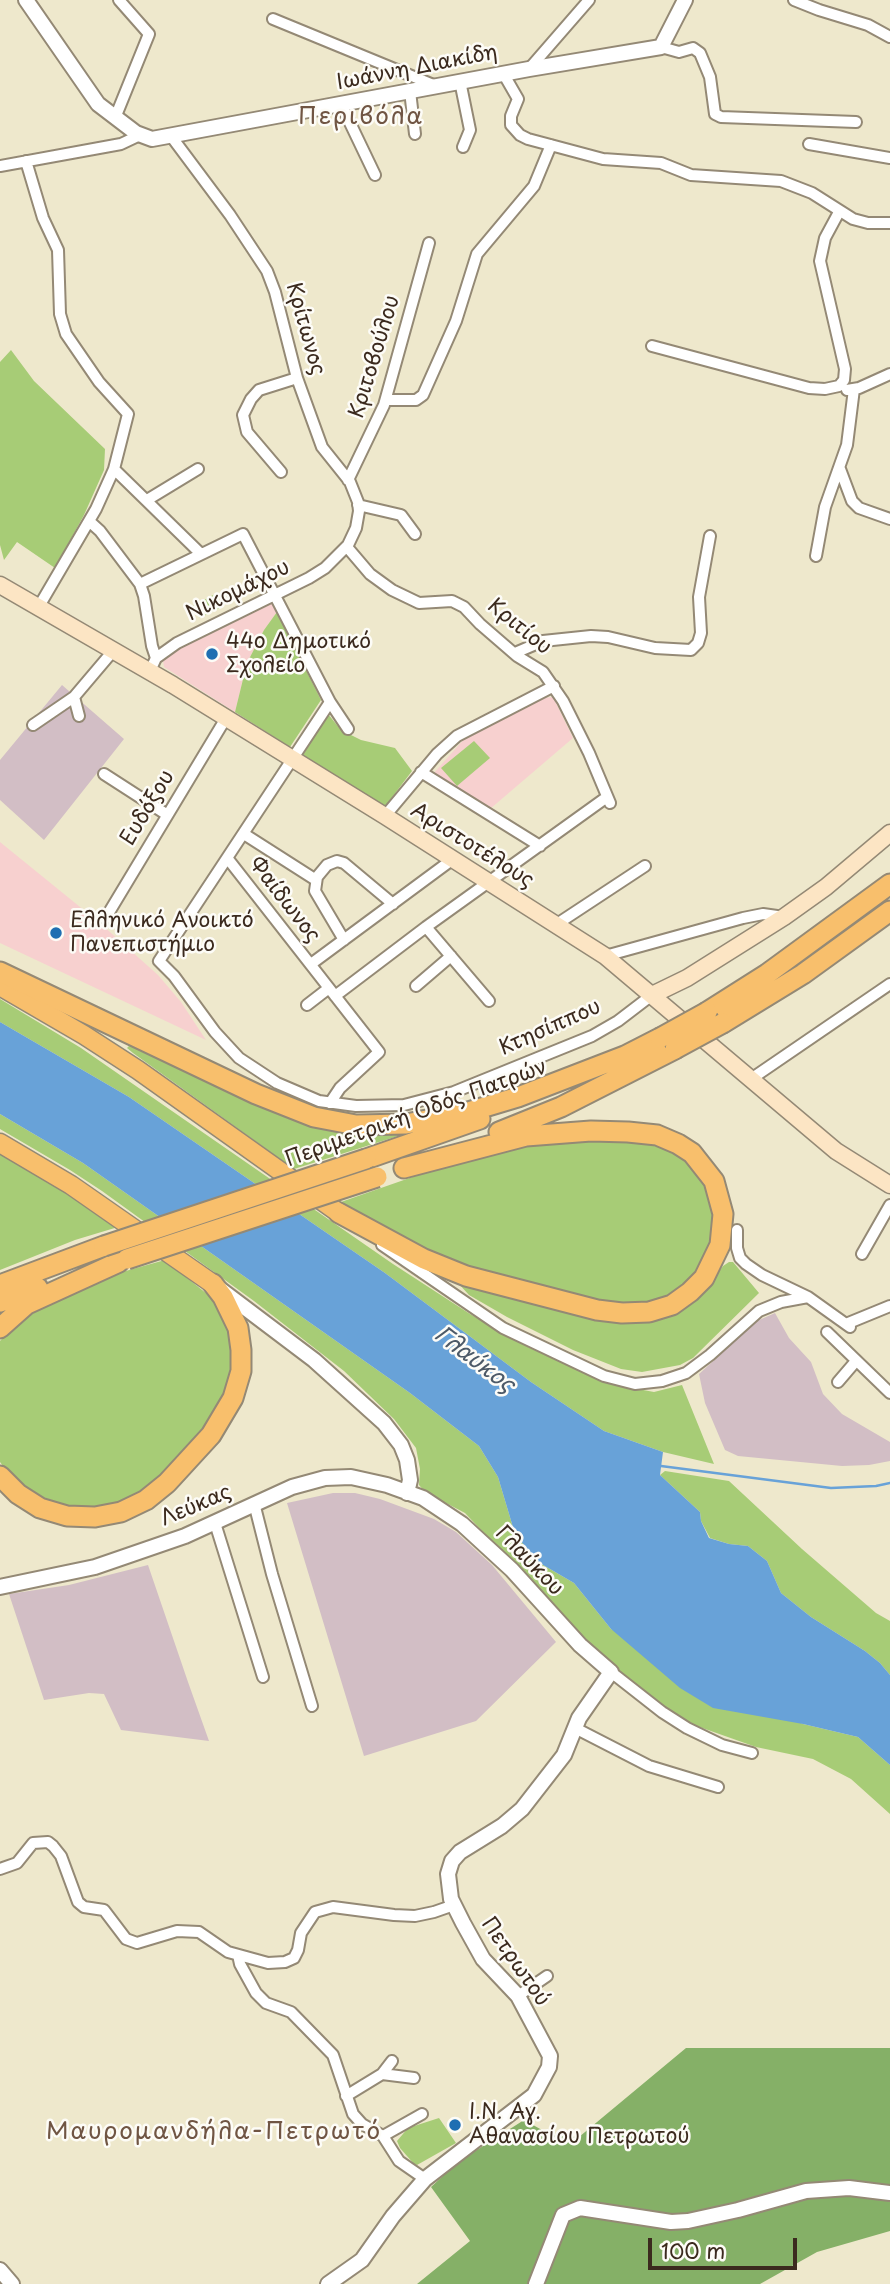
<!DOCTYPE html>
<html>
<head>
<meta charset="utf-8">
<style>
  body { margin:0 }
  #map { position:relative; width:890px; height:2284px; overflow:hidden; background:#eee8cc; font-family:"Playpen Sans",sans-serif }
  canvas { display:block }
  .scale { position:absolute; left:648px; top:2238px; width:149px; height:32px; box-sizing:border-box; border:4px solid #3b2a1e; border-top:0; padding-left:9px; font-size:21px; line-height:24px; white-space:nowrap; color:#3b2a1e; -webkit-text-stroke:5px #fdfcf7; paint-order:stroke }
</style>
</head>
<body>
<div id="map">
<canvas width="890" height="2284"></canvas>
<div class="scale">100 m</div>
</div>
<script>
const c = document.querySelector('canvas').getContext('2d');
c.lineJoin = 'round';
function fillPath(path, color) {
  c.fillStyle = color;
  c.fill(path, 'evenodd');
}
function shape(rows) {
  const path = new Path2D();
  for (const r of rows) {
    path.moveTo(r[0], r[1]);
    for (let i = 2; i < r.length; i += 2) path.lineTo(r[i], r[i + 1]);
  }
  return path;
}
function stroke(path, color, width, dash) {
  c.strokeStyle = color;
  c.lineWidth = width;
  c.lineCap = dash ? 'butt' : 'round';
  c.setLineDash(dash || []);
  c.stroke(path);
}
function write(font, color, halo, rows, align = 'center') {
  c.font = font + ' "Playpen Sans",sans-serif';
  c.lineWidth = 5;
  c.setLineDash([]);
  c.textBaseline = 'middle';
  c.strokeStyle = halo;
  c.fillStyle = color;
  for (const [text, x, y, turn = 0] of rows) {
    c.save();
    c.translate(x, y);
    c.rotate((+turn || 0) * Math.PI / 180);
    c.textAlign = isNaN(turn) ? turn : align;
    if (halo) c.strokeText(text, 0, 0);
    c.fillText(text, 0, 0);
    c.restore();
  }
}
const built = shape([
  [273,603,277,612,264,630,247,663,235,712,164,667,163,660,179,649],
  [553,697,573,738,490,809,433,774,465,738,543,698],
  [0,842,101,924,158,975,181,1002,206,1040,0,943]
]);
const industrial = shape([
  [62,685,124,739,44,840,0,800,0,760],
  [775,1313,789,1338,811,1362,823,1394,842,1414,890,1442,890,1461,869,1465,842,1466,738,1456,725,1450,705,1403,699,1374,757,1321],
  [333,1493,355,1493,380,1499,434,1519,456,1532,492,1565,556,1642,476,1721,364,1756,287,1503],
  [148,1565,188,1682,209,1741,121,1730,104,1694,89,1693,44,1700,9,1594,69,1585]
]);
const green = shape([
  [11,350,34,381,105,449,104,470,84,515,55,568,17,542,4,560,0,545,0,362],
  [215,594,222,607,200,618,193,606],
  [277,612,321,700,290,747,235,712,247,663,264,630],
  [328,714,341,730,361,740,395,748,412,771,384,808,303,755],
  [474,741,490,758,457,786,441,768],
  [0,999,81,1048,393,1264,470,1314,528,1347,606,1383,654,1392,682,1385,714,1464,663,1452,604,1431,531,1382,385,1273,129,1097,0,1022],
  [131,1044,235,1095,417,1130,294,1169,133,1053,127,1048],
  [0,1114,83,1163,410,1393,479,1446,498,1477,515,1534,538,1562,574,1583,611,1629,803,1724,858,1737,890,1765,890,1814,851,1779,813,1759,756,1747,677,1719,615,1671,465,1513,425,1492,419,1485,420,1469,416,1448,394,1419,344,1371,254,1301,102,1191,70,1170,0,1129],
  [551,1140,649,1141,670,1148,690,1162,704,1180,716,1216,712,1245,697,1273,668,1297,647,1303,624,1305,594,1299,465,1267,428,1254,341,1202,461,1160],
  [0,1151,69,1192,118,1227,75,1240,0,1270],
  [165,1260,212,1298,225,1317,231,1335,233,1367,221,1403,208,1424,169,1468,147,1489,121,1503,99,1508,68,1507,42,1499,11,1477,0,1462,0,1341,12,1328,38,1307,115,1274],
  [729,1262,733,1262,759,1293,693,1358,680,1365,642,1372,621,1369,573,1350,507,1317,469,1295,458,1283,608,1320,708,1287,723,1266],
  [665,1471,729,1481,802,1549,876,1613,890,1621,890,1675,880,1663,865,1651,811,1617,781,1593,767,1561,748,1546,729,1544,710,1538,701,1521,700,1512,660,1475],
  [439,2118,456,2143,417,2165,414,2164,400,2148,397,2141,408,2128]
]);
const forest = shape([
  [686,2048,890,2048,890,2231,817,2252,760,2284,417,2284,470,2241,431,2187,458,2162,524,2120,551,2135,579,2137]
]);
const water = shape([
  [0,1022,129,1097,385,1273,531,1382,604,1431,663,1452,660,1475,700,1512,701,1521,709,1538,729,1544,748,1546,767,1561,781,1593,811,1617,865,1651,880,1663,890,1675,890,1765,858,1737,803,1724,713,1708,680,1688,611,1629,574,1583,538,1562,515,1534,498,1477,479,1446,410,1393,83,1163,0,1114]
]);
const stream = shape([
  [661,1466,831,1488,876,1486,890,1483]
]);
const minor = shape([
  [794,0,819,10,868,25,890,37],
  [273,19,436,86],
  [661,47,679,52,693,48,700,53,710,77,715,114,721,117,856,122],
  [529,69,589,0],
  [503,73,518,99,511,116,511,125,520,135,528,139,603,159,661,163,691,175,781,181,812,193,853,219,868,223,890,223],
  [460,81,470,130,463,147],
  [410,91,415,134],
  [341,104,375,175],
  [115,118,149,34,119,0],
  [809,144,890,158],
  [26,161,43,218,58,250,60,314,66,334,99,382,128,414,114,469,96,509,38,608],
  [0,166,121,144,140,135],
  [652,346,809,388,825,389,839,386,844,380,845,369,820,261,825,238,839,212],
  [847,390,859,388,890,374],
  [386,400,416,400,423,395,456,321,477,254,534,186,551,145],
  [114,469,201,554],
  [840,469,852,501,859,508,890,519],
  [281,472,247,432,243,415,251,399,259,390,297,378],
  [348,480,384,405,429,243],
  [147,500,198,469],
  [358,505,401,515,415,534],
  [89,521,100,531,140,584,144,596,152,646,156,658],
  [347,547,370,574,392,590,419,603,452,601,464,607,480,624,517,656,543,672,563,701,589,753,610,803],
  [816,556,825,507,847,445,854,389],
  [140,584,243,534,330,702,348,729],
  [515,653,543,641,591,636,608,637,655,648,691,650,698,643,701,633,699,597,710,536],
  [150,671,156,658,177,643,309,578,325,568,348,545,356,528,359,511,358,502,350,482,322,447,297,378,275,292,267,271,230,215,171,136],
  [74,697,79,716],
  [330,702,159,961,174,976,215,1032,239,1058,277,1083,319,1101,356,1106,404,1105,454,1092,592,1036,618,1021,652,995],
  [33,725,74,697,113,651],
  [421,772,540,846],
  [104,774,166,814],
  [385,816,437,754,457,736,554,686],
  [244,834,316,880],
  [228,859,379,1052,340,1088,330,1103],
  [105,919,226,718],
  [557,924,645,866],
  [426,927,489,1001],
  [344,940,315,891,317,877,327,865,337,861,344,863,393,904],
  [605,956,743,918,763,914,784,917],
  [311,964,453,859],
  [416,986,451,956],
  [335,996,426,927,607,797],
  [307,1005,329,988],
  [751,1079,890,984],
  [737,1230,737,1248,740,1258,746,1264,762,1275,808,1297,850,1327],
  [382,1245,503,1328,604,1376,635,1384,662,1381,686,1373,710,1355,759,1311,781,1302,808,1297],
  [862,1254,890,1205],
  [846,1324,890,1306],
  [827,1332,890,1393],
  [838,1382,856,1361],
  [254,1503,272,1574,312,1706],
  [215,1523,263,1677],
  [611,1672,662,1712,687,1728,722,1745,752,1753],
  [575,1728,649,1766,718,1787],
  [0,1869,17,1863,33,1843,48,1842,53,1846,61,1856,78,1902,84,1907,104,1910,126,1939,137,1943,177,1931,199,1932,228,1952,268,1963,285,1962,294,1958,298,1950,301,1933,315,1912,333,1907,394,1915,415,1916,434,1912,454,1905],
  [238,1955,240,1964,256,1993,266,2003,291,2012,333,2055,353,2114,362,2124,383,2136,399,2161,425,2179],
  [518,1996,547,1976],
  [382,2074,392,2061],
  [346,2096,382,2074,414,2078],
  [383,2136,422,2114]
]);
const tertiary = shape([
  [26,0,98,104,136,133,152,139,529,69,661,47,685,0],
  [220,1289,314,1360,384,1423,401,1445,407,1460,410,1480,407,1493],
  [0,1587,95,1567,185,1536,292,1487,325,1478,351,1477,387,1485,423,1498,462,1524,512,1570,580,1645,611,1672,579,1718,564,1755,522,1809,502,1826,460,1852,452,1861,448,1874,451,1899,463,1923,483,1959,518,1996,550,2056,549,2067,534,2095,425,2179,393,2216,362,2260,328,2284],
  [0,2270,12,2284],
  [536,2284,563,2215,580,2208,671,2222,688,2221,738,2210,806,2191,849,2188,890,2193]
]);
const secondary = shape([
  [0,585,173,685,385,816,605,956,836,1151,890,1185],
  [652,995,687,978,784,917,826,887,890,833]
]);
const primary = shape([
  [0,986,84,1035,138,1070,339,1213],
  [0,1143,71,1185,213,1284]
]);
const motorway = shape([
  [0,972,256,1094,314,1117,356,1125,406,1124,468,1112,518,1097,627,1055],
  [707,1012,767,974,890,884],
  [723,1023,803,974,890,911],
  [617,1060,660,1038],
  [499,1132,561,1107,675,1049],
  [366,1159,480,1119],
  [339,1213,424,1259,466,1276,597,1310,622,1313,649,1312,672,1305,690,1292,704,1278,720,1245,723,1214,714,1181,692,1153,678,1144,657,1135,628,1132,591,1131,526,1136,404,1168],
  [0,1285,104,1246],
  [0,1302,38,1288],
  [0,1328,27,1304,119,1262],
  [0,1476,18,1494,40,1508,67,1516,95,1517,121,1512,146,1500,167,1483,211,1435,233,1398,241,1371,241,1350,238,1328,223,1297,213,1284]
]);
const motorwayBridge = shape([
  [660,1038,707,1012],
  [675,1049,723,1023],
  [104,1246,366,1159],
  [127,1259,377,1177]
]);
const markers = [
  [212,654,7,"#1f6fb2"],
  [56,933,7,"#1f6fb2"],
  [455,2125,7,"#1f6fb2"]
];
const streetNames = [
  ["Ιωάννη Διακίδη",417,68,-11],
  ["Κρίτωνος",305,329,74],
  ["Κριτοβούλου",375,357,-73],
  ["Νικομάχου",238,591,-26],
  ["Κριτίου",519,627,39],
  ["Ευδόξου",148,808,-59],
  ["Αριστοτέλους",472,846,32],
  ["Φαίδωνος",284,900,52],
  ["Κτησίππου",550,1028,-24],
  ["Περιμετρική Οδός Πατρών",416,1114,-20],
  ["Λεύκας",196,1506,-23],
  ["Γλαύκου",529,1561,46],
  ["Πετρωτού",515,1962,55]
];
const poiNames = [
  ["44ο Δημοτικό",226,642],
  ["Σχολείο",226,666],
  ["Ελληνικό Ανοικτό",70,921],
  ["Πανεπιστήμιο",70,945],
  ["Ι.Ν. Αγ.",469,2113],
  ["Αθανασίου Πετρωτού",469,2137]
];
const waterNames = [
  ["Γλαύκος",474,1360,37]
];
const quarterNames = [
  ["Περιβόλα",361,117],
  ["Μαυρομανδήλα-Πετρωτό",214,2132]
];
fillPath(built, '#f7d0cf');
fillPath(industrial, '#d2bec5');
fillPath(green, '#a7cc76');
fillPath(forest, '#85b067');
fillPath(water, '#68a2d8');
stroke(stream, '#68a2d8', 2.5);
stroke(minor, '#948975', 14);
stroke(tertiary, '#948975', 18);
stroke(secondary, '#948975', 19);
stroke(primary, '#948975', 21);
stroke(motorway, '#948975', 23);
stroke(minor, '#fff', 10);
stroke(tertiary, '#fff', 14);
stroke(secondary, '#fce5c4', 16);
stroke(primary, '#f8bf6c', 18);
stroke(motorway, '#f8bf6c', 19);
stroke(motorwayBridge, '#948975', 23, []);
stroke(motorwayBridge, '#f8bf6c', 19);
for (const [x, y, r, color] of markers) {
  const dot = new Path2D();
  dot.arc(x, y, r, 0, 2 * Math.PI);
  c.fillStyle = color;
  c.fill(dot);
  stroke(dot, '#fdfcf7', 2.5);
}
write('21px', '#3b2a1e', '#fdfcf7', streetNames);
write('21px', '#3b2a1e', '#fdfcf7', poiNames, 'left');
write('italic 23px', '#4d5a68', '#fdfcf7', waterNames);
c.letterSpacing = '2px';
write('24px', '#705543', '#fdfcf7', quarterNames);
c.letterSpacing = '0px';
</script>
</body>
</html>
